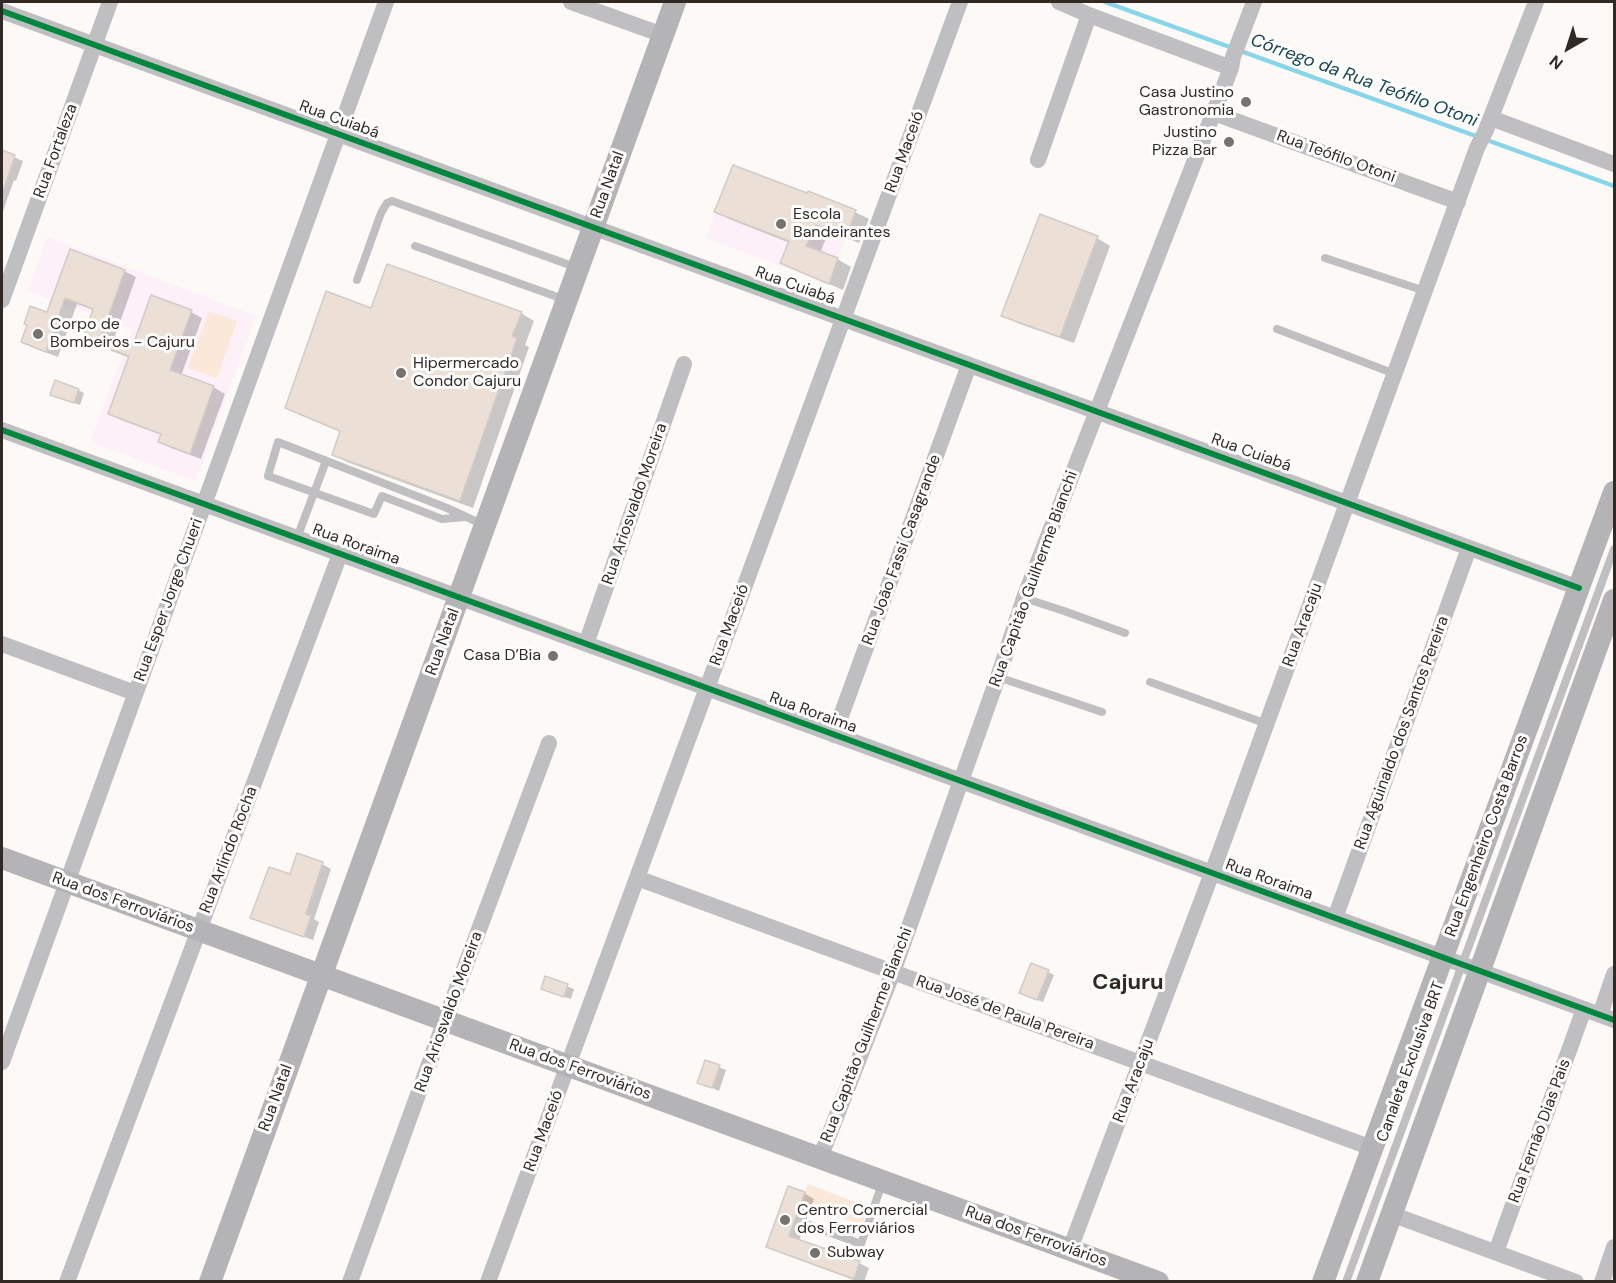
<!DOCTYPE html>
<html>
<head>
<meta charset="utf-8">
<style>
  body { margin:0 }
  #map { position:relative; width:1616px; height:1283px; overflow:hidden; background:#fcf9f7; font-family:"DM Sans",sans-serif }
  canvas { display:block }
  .frame { position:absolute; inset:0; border:3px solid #312a24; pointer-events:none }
  .north { position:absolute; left:1538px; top:18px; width:60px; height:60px; -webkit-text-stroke:4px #fff; paint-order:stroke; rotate:219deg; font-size:16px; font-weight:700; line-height:24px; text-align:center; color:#312a24 }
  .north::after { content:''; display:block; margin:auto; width:21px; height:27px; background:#312a24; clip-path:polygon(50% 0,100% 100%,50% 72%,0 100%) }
</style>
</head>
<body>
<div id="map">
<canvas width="1616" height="1283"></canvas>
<div class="frame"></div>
<div class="north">N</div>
</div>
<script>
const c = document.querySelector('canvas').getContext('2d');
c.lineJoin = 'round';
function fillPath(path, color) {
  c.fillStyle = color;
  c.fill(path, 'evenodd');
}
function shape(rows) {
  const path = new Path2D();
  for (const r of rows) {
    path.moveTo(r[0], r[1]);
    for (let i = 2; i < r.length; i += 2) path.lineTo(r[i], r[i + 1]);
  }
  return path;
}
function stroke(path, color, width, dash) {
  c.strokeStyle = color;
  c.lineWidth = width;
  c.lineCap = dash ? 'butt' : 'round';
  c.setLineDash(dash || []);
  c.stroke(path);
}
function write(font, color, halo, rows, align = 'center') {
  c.font = font + ' "DM Sans",sans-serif';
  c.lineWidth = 6;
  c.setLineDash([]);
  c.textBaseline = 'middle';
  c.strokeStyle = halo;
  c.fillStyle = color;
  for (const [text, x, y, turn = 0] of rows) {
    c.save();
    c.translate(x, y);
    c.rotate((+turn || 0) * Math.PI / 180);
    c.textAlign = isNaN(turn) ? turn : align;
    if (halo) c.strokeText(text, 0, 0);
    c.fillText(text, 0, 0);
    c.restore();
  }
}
const education = shape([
  [733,165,856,210,829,284,706,238],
  [47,237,256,316,196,481,90,442,132,329,28,291]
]);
const green = shape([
  [209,311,237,321,217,378,188,368],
  [808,1184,868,1207,862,1225,801,1204]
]);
const shadow = shape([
  [2,152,23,161,16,181,14,180,2,214],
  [809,193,855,212,869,219,859,243,829,231,820,253,837,259,851,267,843,290,796,270,782,262,790,243,729,219,716,211,808,194],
  [1097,238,1110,246,1074,343,1017,323,1003,315],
  [71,251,124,271,136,277,114,339,134,347,191,312,202,318,181,376,213,387,225,394,201,459,171,448,160,442,162,435,121,420,110,414,130,358,96,345,84,339,94,310,77,304,58,357,34,348,23,342,48,314],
  [372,310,521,313,534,321,525,345,529,347,473,508,347,462,334,454,341,432,300,415,287,408],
  [78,390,84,393,80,405,51,394],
  [298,855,322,864,331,869,314,919,319,922,313,940,260,922,252,917,291,876],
  [1048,972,1054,975,1043,1002,1027,996],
  [546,978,574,989,571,999,549,992],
  [706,1062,726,1070,719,1091,699,1082],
  [804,1193,814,1199,799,1241,859,1263,869,1268,864,1282,859,1282,778,1252,768,1247]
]);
const stream = shape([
  [1105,2,1614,186]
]);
const building = shape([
  [2,150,15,155,4,189,2,188,2,150],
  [733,165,807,193,808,191,856,210,846,237,816,225,806,246,838,258,829,284,780,263,789,241,714,212,733,165],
  [1040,214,1098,236,1060,337,1001,316,1040,214],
  [70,249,125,270,102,334,133,345,151,295,192,310,170,370,214,386,190,454,158,442,161,434,108,414,129,356,83,339,93,309,65,298,46,352,21,342,27,325,24,324,30,306,47,312,70,249],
  [387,264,522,312,512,336,517,338,460,501,332,455,340,431,285,408,326,291,371,308,387,264],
  [55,380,79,389,74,403,50,395,55,380],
  [297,853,323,862,306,914,311,916,304,937,250,918,269,867,290,874,297,853],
  [1031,963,1049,970,1037,1000,1019,993,1031,963],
  [545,976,568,984,564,997,541,989,545,976],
  [705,1060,720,1065,712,1088,697,1083,705,1060],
  [788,1186,805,1192,789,1236,860,1261,854,1279,766,1247,788,1186]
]);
const lane = shape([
  [415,246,566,300],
  [1325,258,1425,291],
  [357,280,381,213,387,203,392,201,578,268],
  [1277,329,1395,374],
  [465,517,442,519,382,496,374,514,268,476,278,442,447,508,484,525],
  [297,538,326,461],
  [1024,598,1064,611,1125,633],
  [998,677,1102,712],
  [1150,682,1267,724],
  [807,1224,861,1244,883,1181],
  [1346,1282,1614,549]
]);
const street = shape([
  [571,2,663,35],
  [1059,2,1089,15,1231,68],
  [2,11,1579,588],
  [1214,113,1458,202],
  [1491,118,1614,164],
  [1038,160,1089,15],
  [2,300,110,2],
  [2,430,1614,1020],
  [2,644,135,693],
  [586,644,684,364],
  [834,735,969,365],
  [637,878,1372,1148],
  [1335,918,1469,548],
  [1600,1015,1614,974],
  [2,1062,386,2],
  [820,1158,893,972,998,677,1024,598,1231,68,1233,57,1254,2],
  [1391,1214,1576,1282],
  [1070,1249,1212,873,1477,148,1486,130,1536,2],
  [1496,1252,1584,1009],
  [67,1282,340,554],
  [350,1282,445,1020,549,743],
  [488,1282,960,2],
  [1602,1282,1614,1247]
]);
const secondary = shape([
  [2,858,1158,1282],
  [210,1282,675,2],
  [1323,1282,1614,492],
  [1367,1282,1614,600]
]);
const cycleway = shape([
  [2,11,1579,588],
  [2,430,1614,1020]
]);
const markers = [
  [1246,102,6,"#78726e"],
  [1229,142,6,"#78726e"],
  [781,224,6,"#78726e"],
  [38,334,6,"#78726e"],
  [401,373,6,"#78726e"],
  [553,656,6,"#78726e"],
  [785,1220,6,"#78726e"],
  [815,1253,6,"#78726e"]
];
const poiNames = [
  ["Casa Justino",1234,93,"right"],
  ["Gastronomia",1234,111,"right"],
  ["Justino",1217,133,"right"],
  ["Pizza Bar",1217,151,"right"],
  ["Escola",793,215],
  ["Bandeirantes",793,233],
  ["Corpo de",50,325],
  ["Bombeiros - Cajuru",50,343],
  ["Hipermercado",413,364],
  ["Condor Cajuru",413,382],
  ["Casa D’Bia",541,656,"right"],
  ["Centro Comercial",797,1211],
  ["dos Ferroviários",797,1229],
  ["Subway",827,1253]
];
const streetNames = [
  ["Rua Cuiabá",339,120,20],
  ["Rua Fortaleza",56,151,-70],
  ["Rua Maceió",905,152,-70],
  ["Rua Teófilo Otoni",1336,157,20],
  ["Rua Natal",608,185,-70],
  ["Rua Cuiabá",795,286,20],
  ["Rua Cuiabá",1251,453,20],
  ["Rua Ariosvaldo Moreira",635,504,-71],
  ["Rua Roraima",356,545,20],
  ["Rua João Fassi Casagrande",902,550,-70],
  ["Rua Capitão Guilherme Bianchi",1034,579,-70],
  ["Rua Esper Jorge Chueri",169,600,-70],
  ["Rua Maceió",730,625,-70],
  ["Rua Aracaju",1303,625,-70],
  ["Rua Natal",443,642,-70],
  ["Rua Roraima",813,713,20],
  ["Rua Aguinaldo dos Santos Pereira",1402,733,-70],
  ["Rua Engenheiro Costa Barros",1487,836,-70],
  ["Rua Arlindo Rocha",229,850,-69],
  ["Rua Roraima",1269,880,20],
  ["Rua dos Ferroviários",123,903,20],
  ["Rua Ariosvaldo Moreira",449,1012,-70],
  ["Rua José de Paula Pereira",1005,1013,20],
  ["Rua Capitão Guilherme Bianchi",867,1035,-69],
  ["Canaleta Exclusiva BRT",1411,1062,-70],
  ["Rua dos Ferroviários",580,1070,20],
  ["Rua Aracaju",1134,1081,-69],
  ["Rua Natal",276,1098,-70],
  ["Rua Maceió",544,1131,-70],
  ["Rua Fernão Dias Pais",1540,1131,-70],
  ["Rua dos Ferroviários",1036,1237,20]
];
const waterNames = [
  ["Córrego da Rua Teófilo Otoni",1364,81,20]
];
const districtNames = [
  ["Cajuru",1128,983]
];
fillPath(education, '#fdf0f8');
fillPath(green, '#fce8d8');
fillPath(shadow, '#0003');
stroke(stream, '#86d5e8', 4.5);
fillPath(building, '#ecdfd5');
stroke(building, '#d1ccc8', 1.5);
stroke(lane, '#bfbfc1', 8);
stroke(street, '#bfbfc1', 16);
stroke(secondary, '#b4b3b6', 22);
stroke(cycleway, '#00873e', 6);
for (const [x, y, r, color] of markers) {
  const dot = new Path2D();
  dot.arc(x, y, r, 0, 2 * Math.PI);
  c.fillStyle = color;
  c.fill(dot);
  stroke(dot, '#fff', 2);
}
write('16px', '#312a24', '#fff', poiNames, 'left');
write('16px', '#312a24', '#fff', streetNames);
write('italic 18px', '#124550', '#fff', waterNames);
write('bold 22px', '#312a24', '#fff', districtNames);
</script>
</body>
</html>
